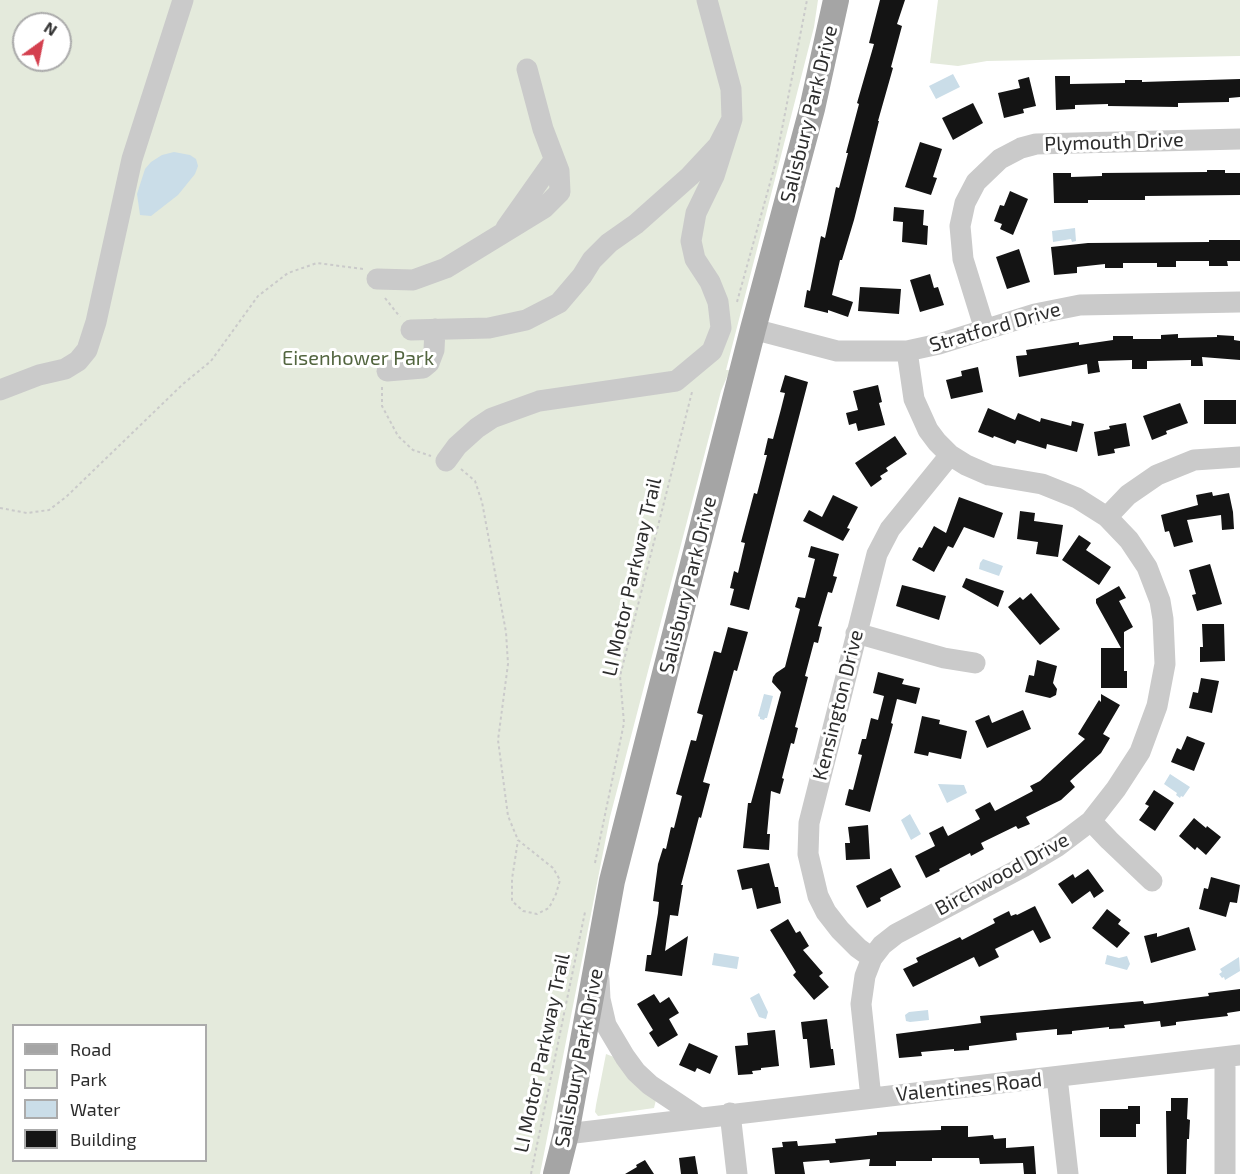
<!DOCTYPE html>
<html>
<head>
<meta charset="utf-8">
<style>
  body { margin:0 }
  #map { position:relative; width:1240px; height:1174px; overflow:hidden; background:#fff; font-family:"Exo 2",sans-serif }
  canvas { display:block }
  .legend { position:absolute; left:12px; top:1024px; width:195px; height:138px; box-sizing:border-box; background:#fff; border:2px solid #ababab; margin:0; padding:8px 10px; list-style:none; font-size:18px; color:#2d2d2d }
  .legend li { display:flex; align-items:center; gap:12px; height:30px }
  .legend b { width:30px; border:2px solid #ababab }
  .north { position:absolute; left:12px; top:12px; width:60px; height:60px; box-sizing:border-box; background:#fff; border:2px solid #ababab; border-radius:50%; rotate:33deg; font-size:16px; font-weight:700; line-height:24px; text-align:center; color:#2d2d2d }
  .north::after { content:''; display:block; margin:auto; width:21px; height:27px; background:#d4404f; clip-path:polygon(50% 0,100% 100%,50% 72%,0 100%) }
</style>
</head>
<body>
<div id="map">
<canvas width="1240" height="1174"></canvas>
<ul class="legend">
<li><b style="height:8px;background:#a5a5a5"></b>Road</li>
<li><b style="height:16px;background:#e4eadc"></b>Park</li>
<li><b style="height:16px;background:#cadde8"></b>Water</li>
<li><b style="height:16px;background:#141414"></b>Building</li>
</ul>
<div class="north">N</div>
</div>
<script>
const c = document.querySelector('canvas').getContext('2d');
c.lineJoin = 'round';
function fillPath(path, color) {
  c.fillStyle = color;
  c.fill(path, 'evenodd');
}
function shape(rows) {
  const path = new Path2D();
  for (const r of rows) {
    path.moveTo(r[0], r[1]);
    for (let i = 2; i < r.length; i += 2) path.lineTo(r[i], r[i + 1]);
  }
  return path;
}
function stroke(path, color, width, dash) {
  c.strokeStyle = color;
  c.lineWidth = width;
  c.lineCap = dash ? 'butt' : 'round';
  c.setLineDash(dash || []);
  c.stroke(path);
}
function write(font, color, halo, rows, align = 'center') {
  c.font = font + ' "Exo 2",sans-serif';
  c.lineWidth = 6;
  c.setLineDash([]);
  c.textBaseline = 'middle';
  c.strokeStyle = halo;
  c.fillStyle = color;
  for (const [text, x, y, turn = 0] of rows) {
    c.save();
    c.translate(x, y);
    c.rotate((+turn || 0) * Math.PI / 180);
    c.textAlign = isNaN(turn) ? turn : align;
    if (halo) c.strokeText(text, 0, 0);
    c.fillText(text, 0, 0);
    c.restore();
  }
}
const green = shape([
  [0,0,818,0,814,27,726,370,730,370,721,391,610,817,540,1174,0,1174],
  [24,24,60,24,60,60,24,60],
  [14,1026,206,1026,206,1160,14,1160],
  [938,0,1240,0,1240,56,987,61,958,66,930,63],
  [606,1054,614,1057,656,1100,654,1108,598,1116,595,1112,596,1105]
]);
const water = shape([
  [953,74,960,87,936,99,929,86],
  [174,152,190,155,196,159,198,166,195,174,178,195,151,216,140,215,137,194,145,169,151,162,162,155],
  [1075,228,1076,241,1072,242,1071,239,1053,242,1052,231],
  [983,559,1003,566,999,576,979,569,980,563],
  [764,694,773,696,767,718,765,718,764,720,760,719,760,717,758,716],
  [1170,774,1190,787,1183,797,1181,796,1180,798,1176,795,1177,793,1164,784],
  [938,784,964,785,967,793,947,803],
  [910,814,921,834,911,840,901,820],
  [714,953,739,957,737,969,712,965],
  [1107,955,1119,958,1127,956,1130,964,1127,970,1105,964],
  [1239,957,1240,971,1225,980,1224,977,1222,978,1219,974,1222,972,1220,969],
  [759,993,768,1012,766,1019,759,1017,750,998],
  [928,1010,929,1020,910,1022,906,1021,905,1015,909,1012]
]);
const building = shape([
  [880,0,905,0,897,24,902,26,891,67,893,68,878,121,879,121,854,220,842,260,840,260,832,295,853,302,848,317,828,310,828,313,804,307,807,290,810,291,821,236,825,238,836,187,839,188,848,153,846,153,859,104,857,103,874,44,869,43],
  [1055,76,1070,76,1070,84,1125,83,1125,80,1142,80,1142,82,1240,79,1240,97,1229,98,1229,102,1178,103,1178,107,1108,106,1108,104,1075,105,1075,109,1056,110],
  [1029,77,1036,106,1023,109,1024,113,1004,118,998,93,1020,88,1018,80],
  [973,103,983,123,953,140,942,118],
  [920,142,942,149,933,177,937,178,931,195,905,187],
  [1207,170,1225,170,1225,173,1240,173,1240,195,1145,196,1145,200,1088,200,1088,203,1054,203,1053,173,1071,173,1071,177,1102,176,1102,173,1207,172],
  [1010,191,1028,199,1013,235,1000,229,1002,224,994,221,1000,205,1004,206],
  [894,207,924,210,923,225,928,226,927,245,902,242,903,222,893,221],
  [1209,240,1240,240,1240,261,1227,261,1228,266,1209,266,1209,261,1176,261,1176,267,1157,267,1157,263,1123,263,1123,268,1105,268,1105,264,1077,267,1077,273,1054,275,1051,247,1088,243,1209,242],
  [1019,249,1030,282,1007,289,996,257],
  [930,274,934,288,938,287,944,305,920,312,910,280],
  [860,287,901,289,899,314,858,311],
  [1178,334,1178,338,1217,337,1217,335,1234,336,1234,340,1240,341,1240,360,1202,357,1203,366,1191,366,1191,360,1147,361,1147,369,1132,369,1132,360,1098,361,1100,372,1088,374,1087,364,1019,377,1016,356,1027,355,1026,350,1079,342,1079,345,1113,340,1113,336,1133,336,1133,339,1161,339,1161,335],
  [978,367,983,392,951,399,946,380,962,376,961,371],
  [785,375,808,382,749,610,730,605,734,589,730,588,734,571,738,573,745,543,741,542,754,493,757,494,767,455,764,455,768,438,773,439,781,409,785,393,780,392],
  [878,385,882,402,879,403,885,425,858,431,856,423,849,425,846,413,858,410,853,391],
  [1204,400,1236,400,1236,424,1204,424],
  [1180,403,1188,423,1166,431,1167,434,1152,440,1143,416],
  [988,408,1015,420,1018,413,1040,422,1041,418,1071,426,1072,421,1084,424,1077,452,1047,444,1046,449,1017,440,1015,444,994,436,993,438,978,432],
  [1126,423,1130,446,1114,449,1115,453,1098,456,1094,432,1110,429,1109,426],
  [895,436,907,454,886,468,888,471,880,476,882,479,871,487,855,463],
  [1212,492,1213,496,1229,493,1233,512,1234,529,1222,530,1221,515,1187,520,1193,542,1174,547,1169,531,1165,532,1161,515,1198,505,1196,495],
  [833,495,858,507,847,528,850,529,843,541,803,521,809,510,822,517],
  [959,497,1003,513,994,538,964,527,953,548,948,546,934,572,912,560,919,547,922,548,934,526,946,533],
  [1020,511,1035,513,1034,521,1063,525,1058,557,1036,554,1038,542,1017,539],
  [1079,535,1091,543,1086,550,1111,567,1099,585,1062,560],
  [811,546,839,554,833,576,837,577,832,593,828,592,818,626,822,627,818,643,814,642,805,676,808,677,795,727,798,728,794,744,791,743,782,778,784,779,780,794,771,791,767,834,770,834,769,850,743,848,748,803,751,803,781,692,772,682,773,677,776,673,785,667,800,609,795,607,798,597,805,598,815,559,808,557],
  [1210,564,1222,604,1197,611,1192,595,1196,594,1189,570],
  [966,578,1004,591,998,607,962,587],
  [902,585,946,596,939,620,896,606],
  [1119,586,1126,598,1119,601,1133,627,1124,632,1124,671,1127,671,1127,688,1101,688,1101,648,1121,648,1096,603,1096,599],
  [1031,593,1060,629,1040,645,1008,607,1020,597,1023,600],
  [1202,624,1224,624,1225,661,1200,662,1200,647,1203,647],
  [728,627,748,632,737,671,734,670,703,782,710,784,701,818,699,817,681,885,683,885,678,916,670,915,665,951,688,936,682,976,645,971,647,955,651,955,658,913,659,902,653,901,658,864,663,848,666,849,671,827,674,828,682,796,676,794,691,740,696,741,703,715,697,713,714,651,721,653],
  [1037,660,1057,666,1053,683,1057,689,1056,695,1050,698,1025,692,1029,675,1034,676],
  [878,672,904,679,902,684,920,688,916,704,897,699,891,723,893,724,870,812,845,805,849,789,853,790,862,755,858,754,862,739,866,739,871,718,878,720,884,696,873,693],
  [1201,678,1219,681,1212,713,1189,708,1193,692,1198,693],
  [1101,694,1120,705,1103,734,1110,738,1101,753,1070,781,1075,787,1061,800,1026,817,1030,824,1018,829,1016,826,981,843,984,849,971,856,970,853,939,869,940,871,926,878,915,856,935,846,929,833,943,826,948,836,980,819,975,810,990,802,995,811,1033,791,1030,786,1040,781,1085,739,1078,734,1099,700,1101,702],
  [1023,710,1031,729,987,748,975,721,989,715,992,723],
  [922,716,940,720,939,724,967,731,961,759,929,752,928,756,914,753],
  [1187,736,1205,743,1194,771,1171,762,1177,748,1181,750],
  [1154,790,1174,803,1155,831,1139,820,1149,806,1145,804],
  [1194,818,1206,828,1207,826,1221,837,1206,855,1197,847,1195,850,1179,836],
  [868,825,870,859,846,860,845,843,850,843,848,827],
  [769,863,775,887,778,887,781,903,757,909,752,888,742,890,737,870],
  [891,868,901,887,880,898,881,901,867,908,856,886],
  [1088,869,1104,891,1094,898,1090,891,1072,904,1058,884,1073,874,1075,878],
  [1211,877,1240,885,1237,903,1230,902,1226,917,1199,909,1204,888,1208,889],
  [1035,906,1051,938,1040,943,1033,930,995,949,999,957,979,967,974,957,913,987,903,969,918,962,916,958,960,937,962,940,995,923,993,919,1009,911,1011,916,1016,914,1017,915],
  [1107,909,1121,920,1118,924,1130,933,1117,948,1092,928],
  [788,919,796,933,800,931,809,946,803,950,823,973,819,976,829,987,814,1000,793,975,796,972,770,930],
  [1189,927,1196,950,1151,963,1144,936,1157,933,1157,937],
  [1240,989,1240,1011,1227,1013,1228,1016,1176,1022,1176,1025,1161,1027,1160,1021,1124,1025,1125,1028,1109,1029,1109,1027,1072,1031,1072,1034,1057,1035,1057,1029,1016,1033,1017,1040,969,1046,969,1050,954,1051,954,1049,921,1052,922,1056,899,1058,896,1034,981,1023,980,1016,1143,1001,1144,1004,1209,996,1208,993],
  [654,994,660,1003,669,997,679,1013,669,1019,678,1035,658,1047,649,1033,653,1030,637,1004],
  [827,1019,831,1049,833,1049,835,1065,810,1068,807,1039,803,1039,801,1022],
  [775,1030,779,1066,761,1068,761,1070,752,1071,753,1074,738,1075,735,1046,748,1045,747,1033],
  [689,1043,718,1056,710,1074,697,1068,695,1072,679,1065],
  [1171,1098,1188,1098,1187,1119,1190,1120,1189,1139,1187,1139,1186,1174,1167,1174,1166,1111,1171,1111],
  [1128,1106,1140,1106,1140,1124,1136,1124,1136,1137,1100,1137,1100,1109,1128,1109],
  [941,1126,968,1126,968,1137,993,1135,994,1139,1006,1138,1006,1148,1034,1146,1036,1174,1024,1174,1023,1163,980,1164,979,1158,932,1158,932,1161,896,1161,896,1166,869,1166,870,1159,830,1163,829,1160,803,1162,805,1174,775,1174,772,1148,783,1147,782,1142,797,1141,798,1146,836,1143,835,1139,877,1135,877,1132,941,1130],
  [695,1156,698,1174,681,1174,679,1158],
  [645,1160,654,1174,625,1174,637,1167,636,1165]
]);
const path = shape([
  [385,298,400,317],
  [737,302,775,165,807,0],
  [382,387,382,406,398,436,413,450,431,456],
  [461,469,475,481,482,502,506,632,508,664,498,740,508,816,518,840,553,868,560,880,556,894,549,908,537,914,523,911,512,901,512,879,518,840],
  [0,508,27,513,49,510,66,497,183,384,211,361,258,296,288,273,317,263,363,269],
  [595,863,624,723,620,676,692,392],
  [531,1174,585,912]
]);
const minor = shape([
  [506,228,554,160],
  [377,279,413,280,446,268,544,208,560,192,559,171,543,129,527,69],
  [753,329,837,351,907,351,939,344,1035,314,1080,305,1240,302],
  [411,330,489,328,526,320,559,303,582,276,592,260,609,243,636,224,690,176,718,146,732,119,731,89,707,0],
  [985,330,963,259,960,226,965,203,976,182,1000,159,1021,148,1036,144,1240,139],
  [387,371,423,368,429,363,434,350,435,329],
  [0,390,39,375,65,369,78,361,87,350,96,322,132,159,183,0],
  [446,461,457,446,477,428,492,418,539,401,676,381,712,351,721,328,718,302,710,282,695,259,691,241,696,213,714,176,732,119],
  [1107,517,1128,495,1157,475,1194,460,1240,457],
  [856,633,944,658,975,663],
  [1091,821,1109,840,1152,881],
  [872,958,858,948,840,930,826,912,818,896,808,854,809,823,877,554,890,529,950,455],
  [599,979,600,999,606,1025,625,1057,636,1072,650,1085,698,1117],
  [1225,1057,1225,1174],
  [1057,1077,1068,1174],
  [871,1098,861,1004,865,976,872,958,882,945,896,934,1023,867,1058,846,1091,821,1116,789,1140,752,1157,706,1165,664,1163,619,1160,601,1147,567,1129,540,1107,517,1077,498,1042,484,989,475,966,465,950,455,937,442,928,430,914,399,907,351],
  [730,1113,737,1174],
  [566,1134,1240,1055]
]);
const major = shape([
  [556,1174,566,1134,612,881,753,329,812,109,836,0]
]);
const streetNames = [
  ["Salisbury Park Drive",809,114,-76],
  ["Plymouth Drive",1114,142,-2],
  ["Stratford Drive",995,327,-16],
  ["LI Motor Parkway Trail",632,577,-77],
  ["Salisbury Park Drive",688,585,-76],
  ["Kensington Drive",838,705,-76],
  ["Birchwood Drive",1002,874,-29],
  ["LI Motor Parkway Trail",542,1053,-78],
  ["Salisbury Park Drive",579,1058,-79],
  ["Valentines Road",969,1087,-6]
];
const parkNames = [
  ["Eisenhower Park",358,358]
];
fillPath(green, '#e4eadc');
fillPath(water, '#cadde8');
fillPath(building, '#141414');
stroke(path, '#cacaca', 2, [3, 3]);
stroke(minor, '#cacaca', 21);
stroke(major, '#a5a5a5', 26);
write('20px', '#2d2d2d', '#fff', streetNames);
write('20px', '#52653f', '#fff', parkNames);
</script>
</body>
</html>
